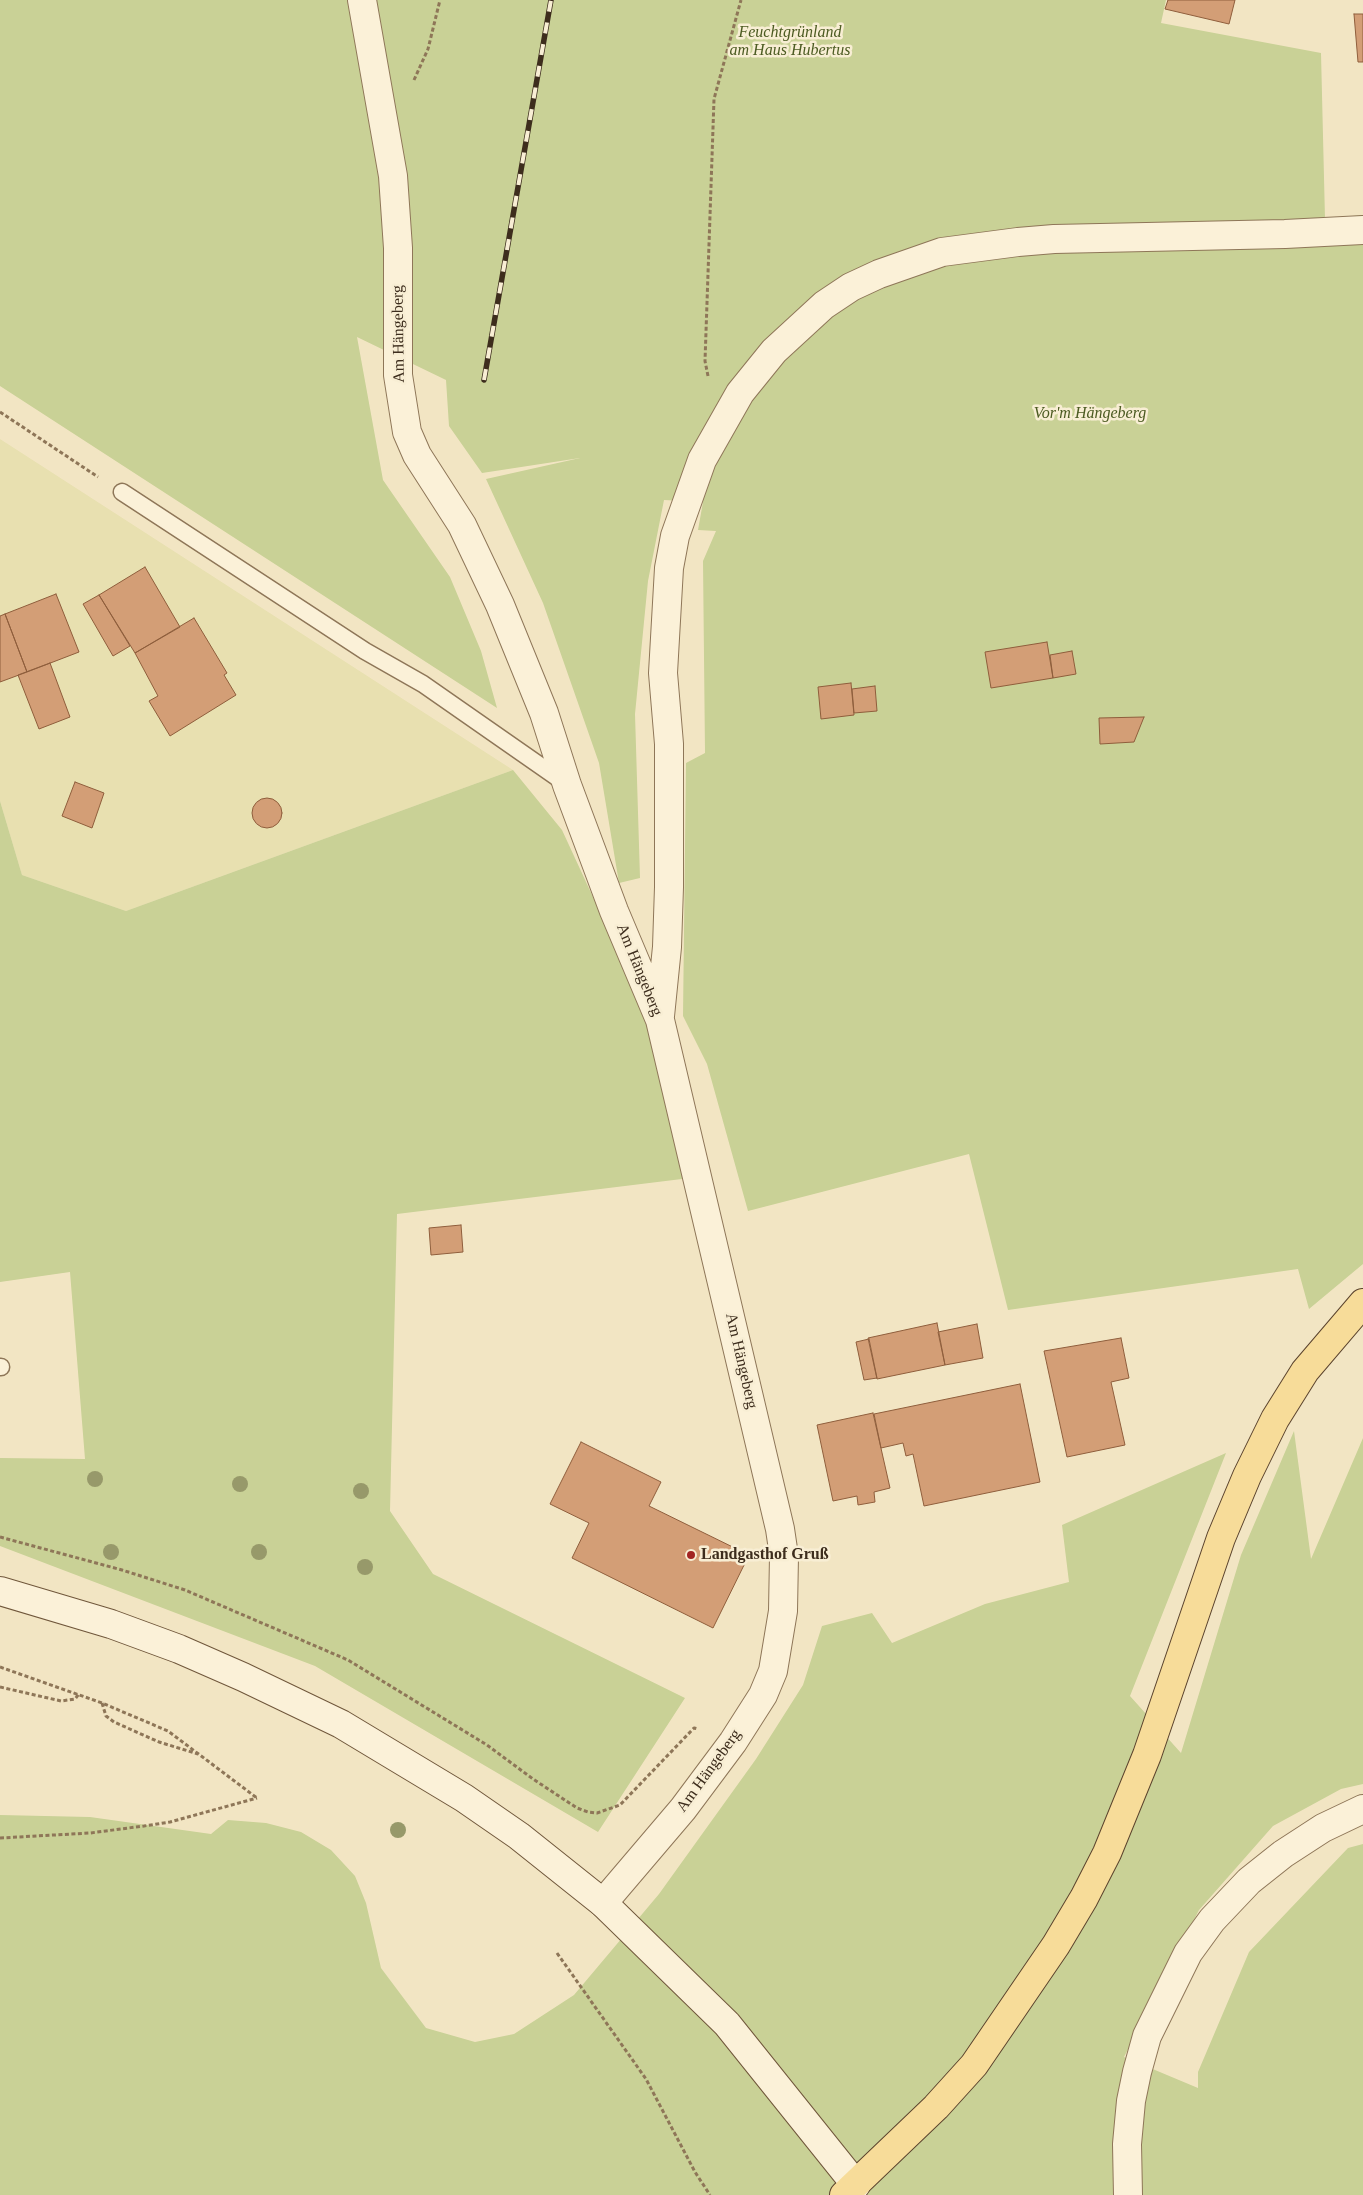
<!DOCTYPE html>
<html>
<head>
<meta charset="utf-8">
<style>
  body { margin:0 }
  canvas { display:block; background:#f2e5c3 }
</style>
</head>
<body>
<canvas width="1363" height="2195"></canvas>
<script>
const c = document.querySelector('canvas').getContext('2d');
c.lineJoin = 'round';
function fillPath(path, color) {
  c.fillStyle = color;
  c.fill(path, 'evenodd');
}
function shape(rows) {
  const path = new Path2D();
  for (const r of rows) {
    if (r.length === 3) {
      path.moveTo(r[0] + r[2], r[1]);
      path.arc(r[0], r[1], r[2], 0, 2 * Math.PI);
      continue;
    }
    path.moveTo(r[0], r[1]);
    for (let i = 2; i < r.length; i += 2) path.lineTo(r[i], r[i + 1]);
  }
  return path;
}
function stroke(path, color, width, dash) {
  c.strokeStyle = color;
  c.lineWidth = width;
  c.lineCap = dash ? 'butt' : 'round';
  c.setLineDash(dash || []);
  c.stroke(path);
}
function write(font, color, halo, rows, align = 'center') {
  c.font = font + ' "Times New Roman",serif';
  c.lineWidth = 5;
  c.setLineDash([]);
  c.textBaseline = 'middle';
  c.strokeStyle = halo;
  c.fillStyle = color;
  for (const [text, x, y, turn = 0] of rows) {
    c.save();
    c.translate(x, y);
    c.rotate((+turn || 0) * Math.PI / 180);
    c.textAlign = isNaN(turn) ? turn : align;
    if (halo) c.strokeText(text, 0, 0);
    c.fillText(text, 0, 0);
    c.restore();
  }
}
const farmland = shape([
  [0,439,513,770,126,911,22,875,0,801]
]);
const green = shape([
  [0,0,1166,0,1161,23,1321,53,1325,219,1363,215,1363,1264,1309,1309,1298,1269,1008,1310,969,1154,748,1211,707,1064,683,1016,686,763,705,753,703,561,716,531,698,530,703,502,664,500,648,581,635,714,640,878,619,883,599,763,543,603,486,479,580,458,482,473,449,426,446,380,357,337,383,480,450,577,481,651,497,708,0,386],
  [513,770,562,830,647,1014,690,1178,397,1214,390,1511,433,1574,685,1698,598,1832,315,1666,0,1546,0,1458,85,1459,70,1272,0,1282,0,801,22,875,126,911],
  [1294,1431,1311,1559,1363,1438,1363,1784,1341,1789,1273,1826,1199,1910,1124,2057,1198,2088,1198,2072,1249,1952,1348,1848,1363,1844,1363,2195,0,2195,0,1815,90,1817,211,1834,228,1820,266,1823,301,1832,331,1850,355,1876,366,1903,381,1968,426,2028,475,2042,514,2034,574,1995,659,1894,756,1759,803,1685,822,1626,872,1613,892,1643,985,1604,1069,1582,1062,1525,1226,1453,1130,1696,1181,1753,1241,1555]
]);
const building = shape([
  [1168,0,1235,0,1229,24,1165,9,1168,0],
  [1354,14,1363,14,1363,62,1358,62,1354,14],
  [145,567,180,627,135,653,99,595,145,567],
  [56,594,79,652,27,672,5,614,56,594],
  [99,595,130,646,113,656,83,604,99,595],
  [5,614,27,672,0,682,0,616,5,614],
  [194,618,227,673,224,675,236,695,170,736,149,701,158,696,135,653,194,618],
  [1047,642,1053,678,991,688,985,652,1047,642],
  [1072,651,1076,674,1053,678,1050,655,1072,651],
  [50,663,70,717,39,729,18,675,50,663],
  [851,683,854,715,821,719,818,687,851,683],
  [875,686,877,711,854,713,852,689,875,686],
  [1144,717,1134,742,1100,744,1099,718,1144,717],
  [75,782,104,793,92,828,62,816,75,782],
  [267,813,15],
  [461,1225,463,1252,431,1255,429,1228,461,1225],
  [937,1323,945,1365,877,1379,868,1338,937,1323],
  [977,1324,983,1358,945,1365,938,1332,977,1324],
  [1121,1338,1129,1378,1111,1382,1125,1445,1067,1457,1044,1351,1121,1338],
  [869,1339,877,1378,864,1380,856,1342,869,1339],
  [1020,1384,1040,1482,924,1506,913,1454,906,1456,903,1443,881,1448,874,1414,1020,1384],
  [873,1413,890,1488,874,1492,875,1502,858,1505,857,1496,833,1501,817,1425,873,1413],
  [581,1442,661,1482,649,1506,749,1555,713,1628,572,1558,589,1523,550,1504,581,1442]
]);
const path = shape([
  [414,80,428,49,440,0],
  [708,376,705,361,714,99,741,0],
  [0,412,98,477],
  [0,1537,122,1570,185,1590,348,1660,487,1745,533,1779,577,1808,588,1812,597,1813,620,1805,694,1728,698,1729],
  [0,1667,102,1703,168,1731,257,1798],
  [0,1687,61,1701,75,1699,79,1694],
  [102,1703,106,1716,114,1722,159,1742,198,1754],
  [0,1838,90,1833,144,1826,170,1822,257,1798],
  [557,1953,646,2079,695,2172,710,2195]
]);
const service = shape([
  [122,492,365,651,423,684,565,783],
  [0,1367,1,1367]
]);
const minor = shape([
  [362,0,393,176,398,248,398,375,407,432,417,455,462,525,500,605,544,713,567,785,614,911,660,1020,780,1529,784,1556,783,1611,773,1671,763,1695,733,1742,683,1809,603,1903],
  [660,1016,667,947,669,887,669,744,663,673,669,568,675,536,702,460,740,393,774,351,824,305,851,287,879,274,942,252,1018,242,1054,239,1285,234,1363,230],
  [1128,2195,1127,2144,1131,2101,1137,2072,1147,2036,1188,1953,1212,1920,1249,1881,1283,1854,1323,1828,1363,1809]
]);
const secondary = shape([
  [0,1591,111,1624,179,1649,243,1677,341,1724,464,1798,519,1836,603,1903,727,2024,856,2185]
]);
const primary = shape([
  [844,2195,936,2107,974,2065,1056,1945,1084,1898,1107,1853,1147,1755,1221,1538,1247,1476,1275,1419,1305,1371,1363,1303]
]);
const rail = shape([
  [484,380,551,0]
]);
const trees = [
  [95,1479],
  [240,1484],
  [361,1491],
  [111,1552],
  [259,1552],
  [365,1567],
  [398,1830]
];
const markers = [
  [691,1555,5,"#a22523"]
];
const parkNames = [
  ["Feuchtgrünland",790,33],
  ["am Haus Hubertus",790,51],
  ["Vor'm Hängeberg",1090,414]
];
const streetNames = [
  ["Am Hängeberg",399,334,-91],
  ["Am Hängeberg",639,970,68],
  ["Am Hängeberg",741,1361,77],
  ["Am Hängeberg",709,1771,-54]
];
const poiNames = [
  ["Landgasthof Gruß",701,1555]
];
fillPath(farmland, '#e8e0b0');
fillPath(green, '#c9d196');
fillPath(building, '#d39e76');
stroke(building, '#8f5e3c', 1);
stroke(service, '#8e7658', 19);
stroke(minor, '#8e7658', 30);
stroke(secondary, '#70573b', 30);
stroke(primary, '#5b432d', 30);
stroke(path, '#8e7658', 3, [4, 2.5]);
stroke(service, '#fbf1d8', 16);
stroke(minor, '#fbf1d8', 28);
stroke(secondary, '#fbf1d8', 28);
stroke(primary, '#f7dc99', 28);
stroke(rail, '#3d2d1d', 5.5);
stroke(rail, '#f8eed4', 4, [11]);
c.fillStyle = '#97996a';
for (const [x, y] of trees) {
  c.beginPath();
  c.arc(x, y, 8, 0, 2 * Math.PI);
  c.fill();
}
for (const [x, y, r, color] of markers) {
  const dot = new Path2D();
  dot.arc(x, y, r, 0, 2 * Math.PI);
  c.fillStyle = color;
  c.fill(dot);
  stroke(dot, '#f8eed4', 2);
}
write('italic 16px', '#4c5b22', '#f8eed4', parkNames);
write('16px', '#3d2d1d', '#f8eed4', streetNames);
write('bold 16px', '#3d2d1d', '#f8eed4', poiNames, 'left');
</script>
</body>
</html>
